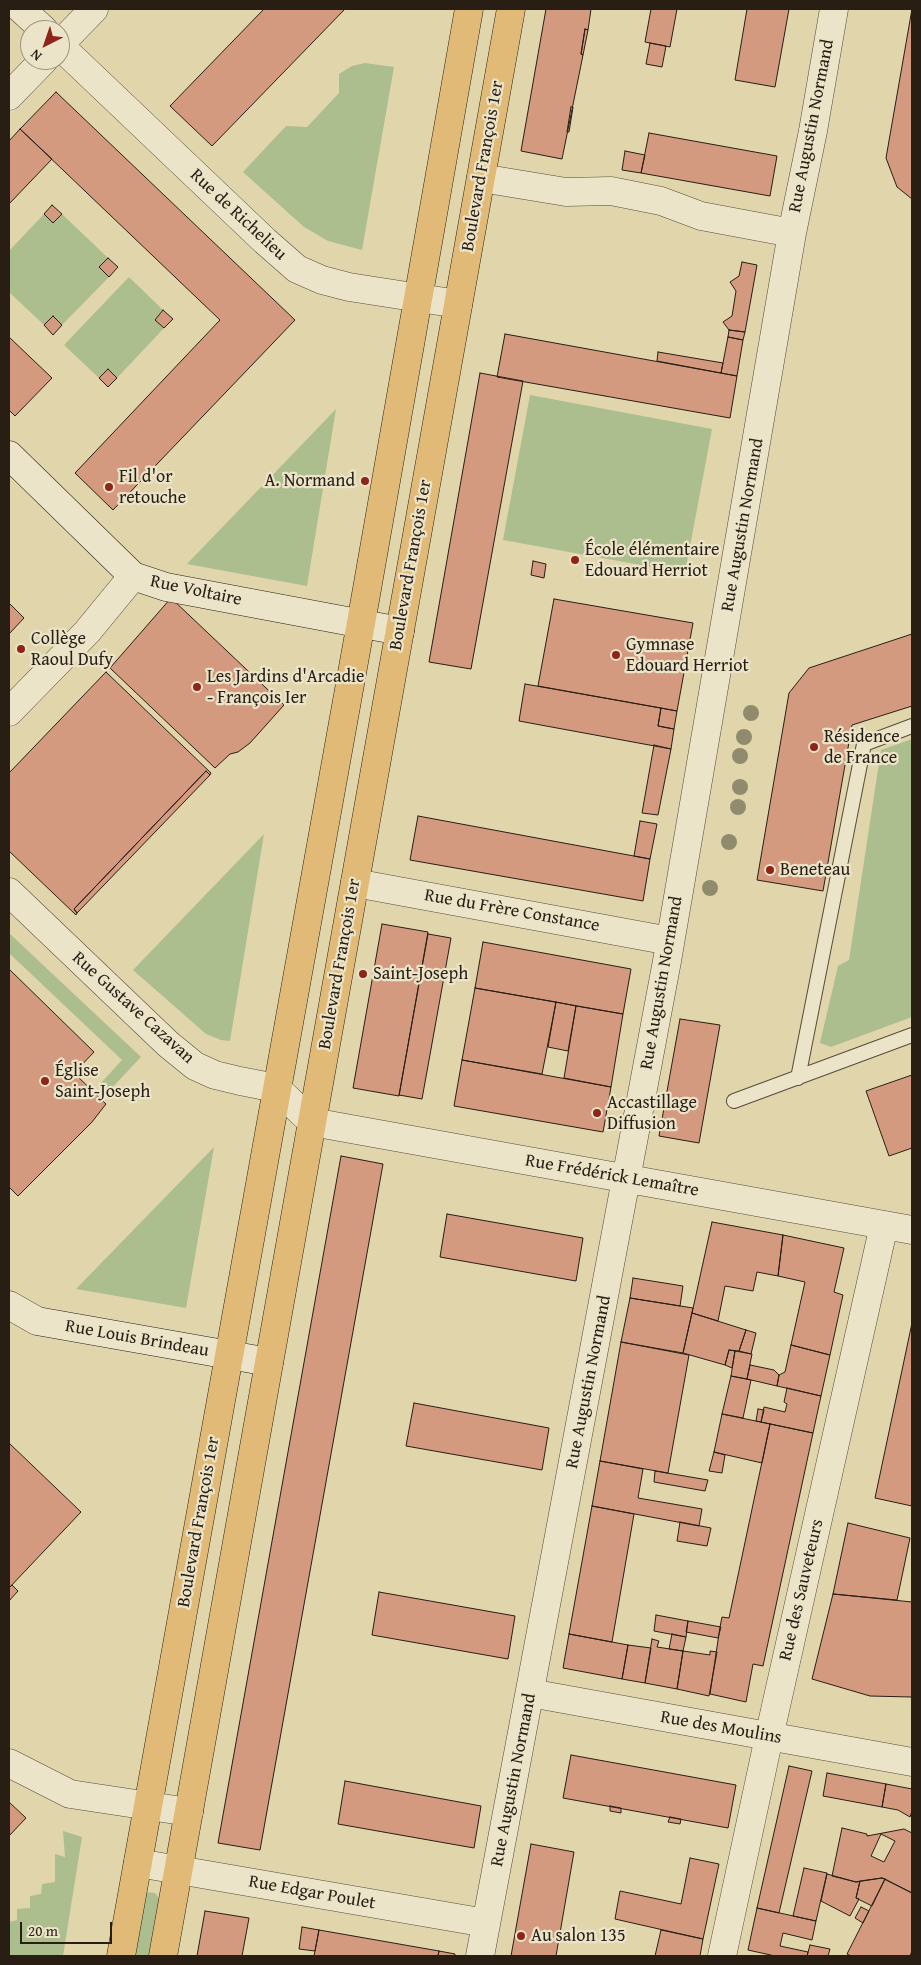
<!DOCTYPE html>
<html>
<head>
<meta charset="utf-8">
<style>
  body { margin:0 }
  #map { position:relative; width:921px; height:1965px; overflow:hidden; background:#e1d5ac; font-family:"Gentium Book Plus",serif }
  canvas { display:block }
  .frame { position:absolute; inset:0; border:10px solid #281e14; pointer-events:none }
  .north { position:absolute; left:20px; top:20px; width:50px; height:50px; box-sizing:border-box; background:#ece4c9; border:1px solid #9e9581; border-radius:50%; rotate:221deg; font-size:14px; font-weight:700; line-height:20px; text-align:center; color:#281e14 }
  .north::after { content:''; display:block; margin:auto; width:18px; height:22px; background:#8f2418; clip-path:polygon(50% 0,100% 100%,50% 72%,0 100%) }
  .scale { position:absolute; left:20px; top:1922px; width:92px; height:22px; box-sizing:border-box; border:2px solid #281e14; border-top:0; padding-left:6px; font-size:15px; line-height:18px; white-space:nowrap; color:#281e14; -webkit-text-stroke:4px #ece4c9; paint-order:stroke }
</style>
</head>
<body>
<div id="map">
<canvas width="921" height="1965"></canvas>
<div class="frame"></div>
<div class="north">N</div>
<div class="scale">20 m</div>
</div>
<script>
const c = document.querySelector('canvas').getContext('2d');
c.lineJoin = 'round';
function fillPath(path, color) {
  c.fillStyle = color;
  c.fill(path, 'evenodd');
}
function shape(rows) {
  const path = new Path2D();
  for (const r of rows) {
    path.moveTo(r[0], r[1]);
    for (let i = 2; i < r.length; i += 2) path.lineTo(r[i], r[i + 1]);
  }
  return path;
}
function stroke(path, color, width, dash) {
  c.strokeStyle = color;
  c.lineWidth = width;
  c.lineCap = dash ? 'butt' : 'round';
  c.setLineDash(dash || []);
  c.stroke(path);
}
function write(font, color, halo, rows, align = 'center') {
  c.font = font + ' "Gentium Book Plus",serif';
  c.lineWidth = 4.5;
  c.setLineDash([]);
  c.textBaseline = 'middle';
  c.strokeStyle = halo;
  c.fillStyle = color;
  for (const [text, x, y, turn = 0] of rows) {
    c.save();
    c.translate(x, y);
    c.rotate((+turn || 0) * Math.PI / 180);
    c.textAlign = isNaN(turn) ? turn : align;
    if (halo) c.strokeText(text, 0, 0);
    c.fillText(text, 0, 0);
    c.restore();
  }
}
const green = shape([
  [365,63,394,67,362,250,328,241,304,227,243,172,286,126,307,127,339,93,339,74,352,66],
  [44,214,53,222,62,214,108,258,100,267,109,277,62,325,53,316,44,325,9,292,9,251],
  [129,277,163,310,155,320,164,328,117,378,108,369,99,378,64,345],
  [530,395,712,429,685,573,503,540],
  [336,409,307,586,187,564],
  [912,739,912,1017,831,1047,820,1043,838,966,849,960,881,750],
  [264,834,230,1041,221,1040,206,1034,133,970],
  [9,933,141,1057,109,1091,101,1083,122,1060,9,953],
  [214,1147,186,1308,76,1289],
  [63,1831,82,1837,63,1956,9,1956,9,1922,17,1920,17,1909,30,1908,30,1896,41,1894,42,1884,55,1882,55,1854,65,1857],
  [146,1892,155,1893,160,1899,150,1956,135,1956]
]);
const building = shape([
  [264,9,345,9,212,146,170,106,264,9],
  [546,9,591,9,588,30,585,29,581,54,583,55,562,159,521,151,546,9],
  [651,9,677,9,670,47,645,42,651,9],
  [747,9,789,9,775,87,735,80,747,9],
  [912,9,912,199,897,187,886,158,912,9],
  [585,29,588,30,583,55,581,54,585,29],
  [650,43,666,46,662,67,646,64,650,43],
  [56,92,295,320,113,510,75,473,220,320,20,129,56,92],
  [571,107,573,107,569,132,567,132,571,107],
  [20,129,52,159,9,204,9,141,20,129],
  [649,133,777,156,770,196,641,173,649,133],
  [625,151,645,155,641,173,622,170,625,151],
  [52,205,62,214,53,223,44,214,52,205],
  [108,258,118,267,109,277,99,267,108,258],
  [742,262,757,265,745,332,729,330,723,322,732,316,736,291,730,282,739,276,742,262],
  [163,310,173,319,164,328,155,320,163,310],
  [53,316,62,325,53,335,44,325,53,316],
  [729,330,745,332,743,340,728,337,729,330],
  [505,334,737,376,730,418,497,377,505,334],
  [9,337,52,378,15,416,9,410,9,337],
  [728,337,743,340,737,376,721,373,728,337],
  [658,352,723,363,721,373,657,361,658,352],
  [108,369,117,378,108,387,99,378,108,369],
  [480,373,523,381,471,669,429,662,480,373],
  [533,561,546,564,544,578,531,575,533,561],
  [171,598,284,705,250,743,238,752,230,754,215,768,110,668,171,598],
  [554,599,693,623,677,711,538,686,554,599],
  [9,603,24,618,9,634,9,603],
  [912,634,912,706,852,725,823,891,757,880,789,693,809,668,912,634],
  [106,672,211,773,210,775,206,771,74,909,77,913,76,915,9,851,9,773,106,672],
  [525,684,661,708,658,726,674,729,671,749,519,721,525,684],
  [661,708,677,711,674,729,658,726,661,708],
  [654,745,671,749,658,815,642,813,654,745],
  [206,771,210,775,77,913,74,909,206,771],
  [418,816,650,859,643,901,410,860,418,816],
  [640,821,657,824,650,859,634,856,640,821],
  [382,924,428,932,399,1096,353,1088,382,924],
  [428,934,451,938,422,1099,399,1095,428,934],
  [483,942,631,969,623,1014,475,988,483,942],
  [9,969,94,1052,74,1073,106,1104,92,1122,18,1196,9,1187,9,969],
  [475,988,556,1002,542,1074,462,1060,475,988],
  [556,1002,576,1006,568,1051,548,1047,556,1002],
  [576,1006,623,1014,611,1087,564,1078,576,1006],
  [680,1019,720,1025,699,1143,659,1136,680,1019],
  [462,1060,611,1087,603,1132,454,1106,462,1060],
  [912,1075,912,1148,889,1156,866,1091,912,1075],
  [341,1156,383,1164,260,1850,218,1843,341,1156],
  [447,1214,583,1238,576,1281,440,1257,447,1214],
  [712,1222,783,1235,778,1276,757,1272,753,1291,725,1286,718,1321,692,1313,712,1222],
  [783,1235,844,1248,834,1292,843,1295,830,1355,791,1345,805,1282,778,1276,783,1235],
  [633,1278,683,1286,680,1306,630,1298,633,1278],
  [630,1298,693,1308,683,1353,621,1342,630,1298],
  [692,1313,746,1330,739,1351,729,1350,725,1365,683,1353,692,1313],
  [912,1323,912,1506,875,1498,912,1323],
  [746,1330,756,1333,751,1354,739,1351,746,1330],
  [621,1342,689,1355,668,1473,600,1461,621,1342],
  [791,1345,830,1355,821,1396,777,1386,779,1375,785,1372,791,1345],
  [729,1350,735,1351,732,1368,725,1365,729,1350],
  [735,1351,752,1354,747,1379,731,1376,735,1351],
  [750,1365,774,1370,779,1375,777,1386,747,1379,750,1365],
  [731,1376,751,1380,743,1418,722,1414,731,1376],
  [787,1388,821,1396,813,1433,761,1422,764,1407,785,1412,787,1404,784,1402,787,1388],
  [414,1403,549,1428,542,1470,406,1446,414,1403],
  [758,1409,764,1410,761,1422,756,1421,758,1409],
  [722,1414,770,1424,762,1463,714,1452,722,1414],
  [770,1424,813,1433,763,1666,753,1664,746,1702,710,1694,720,1627,722,1617,729,1618,770,1424],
  [9,1443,81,1512,9,1588,9,1443],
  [714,1452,725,1455,722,1473,709,1471,714,1452],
  [600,1461,643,1469,638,1498,702,1509,699,1526,592,1506,600,1461],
  [655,1471,708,1480,705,1491,654,1482,655,1471],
  [592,1506,634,1514,612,1642,569,1634,592,1506],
  [680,1522,711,1528,707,1546,677,1541,680,1522],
  [848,1523,910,1538,897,1600,833,1594,848,1523],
  [12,1585,18,1591,9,1601,9,1588,12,1585],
  [379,1592,515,1616,508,1659,372,1635,379,1592],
  [833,1594,912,1602,912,1697,870,1696,812,1679,833,1594],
  [656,1615,688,1621,686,1637,654,1631,656,1615],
  [688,1621,721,1627,718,1638,686,1632,688,1621],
  [569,1634,628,1645,622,1679,563,1668,569,1634],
  [672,1634,686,1637,683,1651,669,1649,672,1634],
  [652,1639,659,1641,657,1647,683,1651,677,1689,645,1683,652,1639],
  [628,1645,651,1648,645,1683,622,1679,628,1645],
  [683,1651,710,1655,710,1651,717,1652,709,1696,677,1689,683,1651],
  [571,1755,736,1785,728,1828,563,1798,571,1755],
  [789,1766,812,1771,779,1913,757,1908,789,1766],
  [827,1773,886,1784,882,1807,823,1796,827,1773],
  [345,1781,481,1806,474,1848,338,1824,345,1781],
  [886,1784,912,1789,912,1811,910,1817,898,1810,882,1807,886,1784],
  [9,1802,26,1818,9,1836,9,1802],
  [610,1806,621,1808,621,1813,610,1811,610,1806],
  [670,1817,681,1819,680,1824,668,1822,670,1817],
  [842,1828,867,1834,867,1836,904,1829,912,1833,912,1893,882,1878,856,1882,832,1876,842,1828],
  [881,1834,895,1841,884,1862,871,1856,881,1834],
  [531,1844,574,1852,556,1956,511,1956,531,1844],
  [690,1858,719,1864,703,1939,615,1919,620,1891,681,1904,690,1858],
  [804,1868,827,1873,816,1921,793,1916,804,1868],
  [827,1874,856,1882,860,1881,856,1898,859,1899,850,1916,821,1901,827,1874],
  [882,1878,885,1879,872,1906,856,1898,860,1881,882,1878],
  [885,1879,912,1893,912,1951,910,1956,851,1956,847,1954,885,1879],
  [861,1907,869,1911,863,1923,855,1918,861,1907],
  [757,1908,816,1921,812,1940,783,1933,780,1946,808,1952,807,1956,775,1956,748,1950,757,1908],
  [205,1911,249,1918,242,1956,197,1956,205,1911],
  [302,1927,319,1930,315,1951,299,1949,302,1927],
  [319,1930,439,1951,438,1956,314,1956,319,1930],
  [661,1930,703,1939,700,1956,655,1956,661,1930],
  [810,1945,830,1949,828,1956,807,1956,810,1945],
  [439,1951,455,1954,455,1956,438,1956,439,1951]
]);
const service = shape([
  [798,1078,864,744,912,726],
  [734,1101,912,1035]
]);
const minor = shape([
  [21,9,44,30],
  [60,44,94,9],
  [60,46,265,241,297,269,322,280,349,287,458,304],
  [9,96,44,60],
  [481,178,566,192,611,191,661,201,701,216,792,233],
  [9,712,87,632,133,576],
  [355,883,670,941],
  [9,892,168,1044,195,1066,215,1075,240,1081,276,1088,312,1122,912,1230],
  [530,1693,912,1762],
  [9,1763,70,1794,189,1812],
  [138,1863,486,1923],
  [480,1956,667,961,792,233,813,131,834,9],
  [722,1956,769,1737,884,1225]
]);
const secondary = shape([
  [9,455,133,576,166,587,400,631],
  [9,1305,37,1321,269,1362]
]);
const primary = shape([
  [121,1956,361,623,469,9],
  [163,1956,511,9]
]);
const trees = [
  [751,713],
  [744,737],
  [740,756],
  [740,787],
  [738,807],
  [729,842],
  [710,888]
];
const markers = [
  [365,481,5,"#8f2418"],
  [109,487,5,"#8f2418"],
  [575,560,5,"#8f2418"],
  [21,649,5,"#8f2418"],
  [616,655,5,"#8f2418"],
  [197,687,5,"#8f2418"],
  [814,747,5,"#8f2418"],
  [770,870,5,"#8f2418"],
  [363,974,5,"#8f2418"],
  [45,1081,5,"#8f2418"],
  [597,1113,5,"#8f2418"],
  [521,1936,5,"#8f2418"]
];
const streetNames = [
  ["Rue Augustin Normand",812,126,-79],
  ["Boulevard François 1er",483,166,-80],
  ["Rue de Richelieu",238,215,43],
  ["Rue Augustin Normand",743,525,-80],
  ["Boulevard François 1er",411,565,-80],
  ["Rue Voltaire",196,591,12],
  ["Rue du Frère Constance",512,911,10],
  ["Boulevard François 1er",340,964,-80],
  ["Rue Augustin Normand",662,983,-80],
  ["Rue Gustave Cazavan",133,1008,42],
  ["Rue Frédérick Lemaître",612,1176,10],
  ["Rue Louis Brindeau",137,1339,10],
  ["Rue Augustin Normand",589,1382,-79],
  ["Boulevard François 1er",199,1522,-80],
  ["Rue des Sauveteurs",802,1590,-77],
  ["Rue des Moulins",721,1728,10],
  ["Rue Augustin Normand",514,1780,-79],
  ["Rue Edgar Poulet",312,1893,10]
];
const poiNames = [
  ["Fil d'or",119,477],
  ["retouche",119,498],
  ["A. Normand",355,481,"right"],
  ["École élémentaire",585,550],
  ["Edouard Herriot",585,571],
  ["Collège",31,639],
  ["Raoul Dufy",31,660],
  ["Gymnase",626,645],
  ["Edouard Herriot",626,666],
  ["Les Jardins d'Arcadie",207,677],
  ["- François Ier",207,698],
  ["Résidence",824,737],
  ["de France",824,758],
  ["Beneteau",780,870],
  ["Saint-Joseph",373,974],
  ["Église",55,1071],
  ["Saint-Joseph",55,1092],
  ["Accastillage",607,1103],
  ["Diffusion",607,1124],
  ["Au salon 135",531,1936]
];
fillPath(green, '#acbe8e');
fillPath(building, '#d49a80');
stroke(building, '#281e14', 1);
stroke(service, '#564c3a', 16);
stroke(minor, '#564c3a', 29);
stroke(secondary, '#281e14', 29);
stroke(primary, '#281e14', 29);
stroke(service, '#ece4c9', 14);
stroke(minor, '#ece4c9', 28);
stroke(secondary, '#ece4c9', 28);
stroke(primary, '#e0ba76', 28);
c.fillStyle = '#918b6d';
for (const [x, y] of trees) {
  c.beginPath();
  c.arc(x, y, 8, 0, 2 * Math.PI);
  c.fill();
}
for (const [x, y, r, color] of markers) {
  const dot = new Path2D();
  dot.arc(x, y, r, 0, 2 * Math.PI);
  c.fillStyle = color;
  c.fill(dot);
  stroke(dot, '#ece4c9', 2);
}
write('18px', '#281e14', '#ece4c9', streetNames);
write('18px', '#281e14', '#ece4c9', poiNames, 'left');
</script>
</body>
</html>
